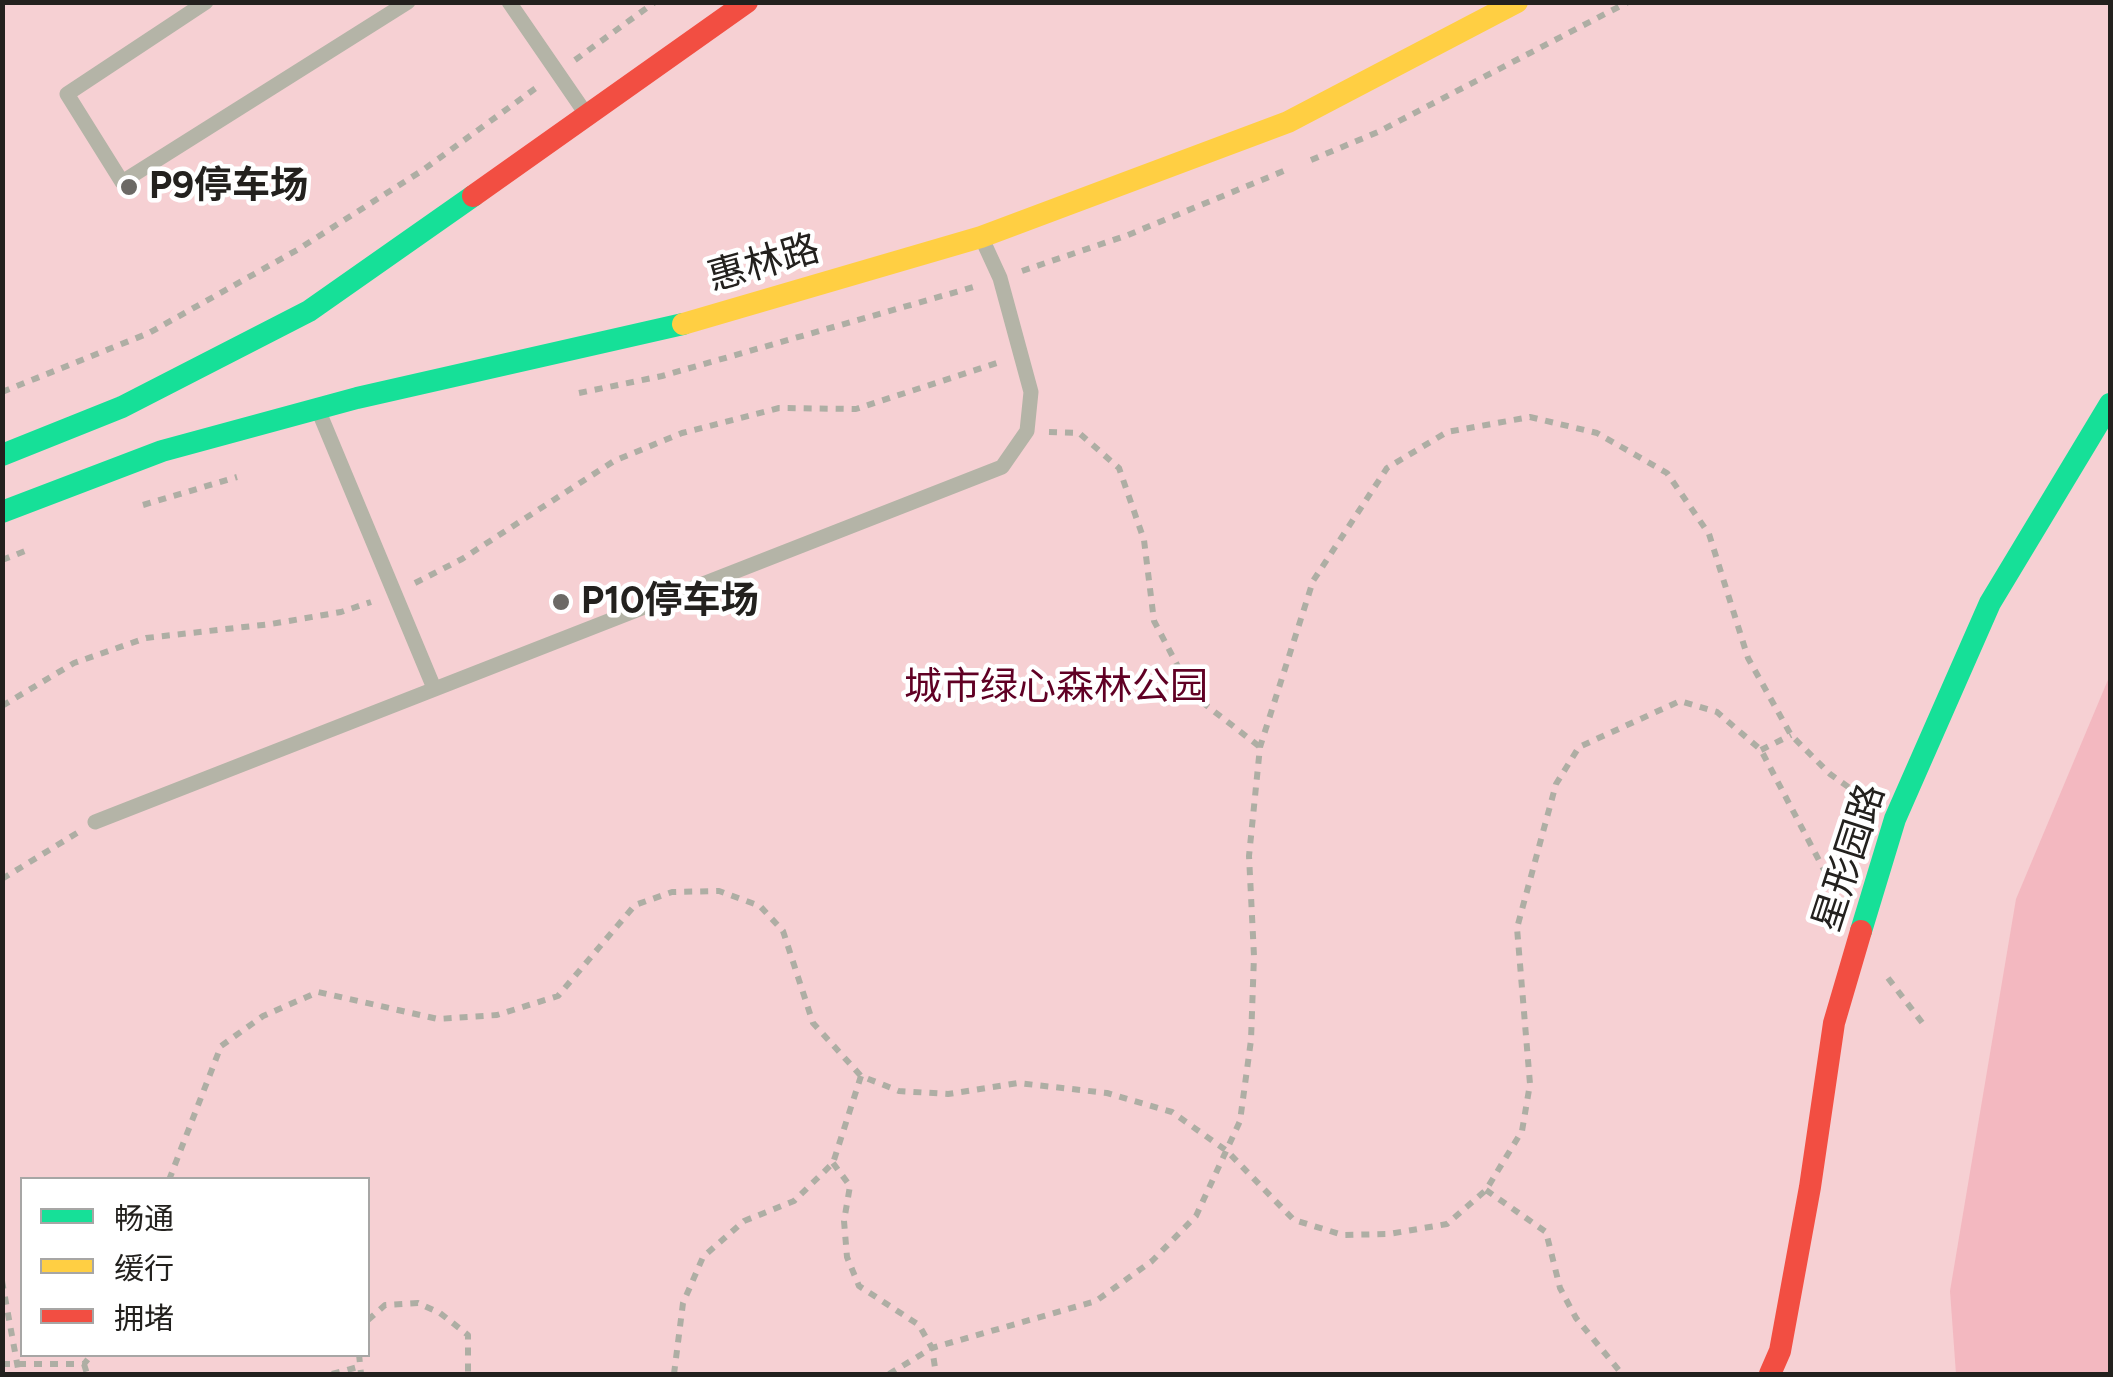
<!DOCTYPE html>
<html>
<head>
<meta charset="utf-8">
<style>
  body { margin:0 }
  #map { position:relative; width:2113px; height:1377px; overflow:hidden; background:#f4efea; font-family:Figtree,"Noto Sans SC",sans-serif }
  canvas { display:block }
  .frame { position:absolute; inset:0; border:5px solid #23211e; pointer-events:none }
  .legend { position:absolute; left:20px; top:1177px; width:350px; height:180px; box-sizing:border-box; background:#fff; border:2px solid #a7a6a5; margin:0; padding:12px 18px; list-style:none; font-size:30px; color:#23211e }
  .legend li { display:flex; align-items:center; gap:20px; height:50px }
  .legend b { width:50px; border:2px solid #a7a6a5 }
</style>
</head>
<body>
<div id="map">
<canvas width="2113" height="1377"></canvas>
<div class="frame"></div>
<ul class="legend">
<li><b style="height:12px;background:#16e098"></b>畅通</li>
<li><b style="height:12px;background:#ffcf43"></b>缓行</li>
<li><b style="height:12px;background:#f24e42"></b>拥堵</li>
</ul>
</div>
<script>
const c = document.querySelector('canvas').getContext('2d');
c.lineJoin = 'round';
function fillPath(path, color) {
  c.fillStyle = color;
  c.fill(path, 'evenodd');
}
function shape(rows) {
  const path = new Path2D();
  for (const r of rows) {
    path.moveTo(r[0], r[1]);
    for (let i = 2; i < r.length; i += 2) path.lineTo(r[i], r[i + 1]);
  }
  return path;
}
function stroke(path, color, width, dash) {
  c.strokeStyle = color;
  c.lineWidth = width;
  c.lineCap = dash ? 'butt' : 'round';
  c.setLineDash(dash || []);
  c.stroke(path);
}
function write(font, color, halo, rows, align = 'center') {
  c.font = font + ' Figtree,"Noto Sans SC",sans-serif';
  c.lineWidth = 9;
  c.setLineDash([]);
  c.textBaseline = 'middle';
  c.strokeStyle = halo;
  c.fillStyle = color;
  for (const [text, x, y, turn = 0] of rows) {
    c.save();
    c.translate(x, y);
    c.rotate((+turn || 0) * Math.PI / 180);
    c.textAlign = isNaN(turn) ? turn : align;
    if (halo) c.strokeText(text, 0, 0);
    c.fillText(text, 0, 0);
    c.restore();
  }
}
const green = shape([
  [3,3,2110,3,2110,1374,3,1374],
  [22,1180,368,1180,368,1354,22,1354]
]);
const forest = shape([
  [2110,675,2110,1374,1956,1374,1950,1291,2016,899]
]);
const path = shape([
  [575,60,655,2],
  [1311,160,1378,132,1628,2],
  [1022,271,1128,235,1286,170],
  [2,392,149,333,297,250,423,170,540,85],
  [579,393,662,376,977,286],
  [1049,432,1079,433,1119,468,1144,540,1154,621,1193,695,1260,747],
  [143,505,237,477],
  [2,560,25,551],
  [415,583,462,559,614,461,682,433,779,408,856,409,997,363],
  [2,706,74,663,146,638,271,624,341,612,371,602],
  [1761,750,1791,735],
  [2,879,77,833],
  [1888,978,1924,1025],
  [833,1163,850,1186,844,1221,847,1257,859,1286,919,1325,932,1348,936,1374],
  [169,1180,221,1046,263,1016,318,992,438,1019,497,1015,558,996,635,905,672,892,719,891,760,906,783,931,813,1023,861,1076,899,1091,948,1094,1018,1083,1107,1093,1172,1112,1227,1151,1294,1220,1343,1235,1389,1234,1447,1224,1486,1190,1522,1131,1530,1084,1517,928,1556,784,1579,747,1680,701,1717,712,1761,750,1833,887],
  [1486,1190,1546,1232,1560,1288,1576,1318,1622,1374],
  [2,1281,19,1374],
  [368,1320,385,1305,418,1303,440,1313,468,1335,468,1374],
  [359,1354,361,1374],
  [2,1364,84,1364,92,1354],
  [84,1364,87,1374],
  [332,1374,358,1367],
  [674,1374,683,1303,703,1257,744,1221,794,1201,833,1163,861,1076],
  [889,1374,932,1348,1096,1301,1152,1261,1196,1216,1240,1121,1251,1040,1254,956,1249,856,1260,747,1313,581,1387,468,1447,432,1530,417,1597,433,1667,473,1709,534,1748,658,1791,735,1830,774,1861,796]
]);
const lane = shape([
  [206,2,67,94,122,182,408,2],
  [509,2,586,114],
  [319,412,434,688],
  [95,822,1002,467,1027,431,1031,392,1000,278,983,241]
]);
const fast = shape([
  [2,455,122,407,309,311,473,196],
  [2,512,162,451,357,398,683,324],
  [1861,931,1895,819,1990,603,2110,404]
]);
const slow = shape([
  [683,324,981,237,1288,122,1517,2]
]);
const jam = shape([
  [473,196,747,2],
  [1770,1374,1780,1351,1810,1187,1834,1023,1861,931]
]);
const markers = [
  [129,187,10,"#6c6965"],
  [561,602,10,"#6c6965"]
];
const poiNames = [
  ["P9停车场",149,187],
  ["P10停车场",581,602]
];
const streetNames = [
  ["惠林路",764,264,-16],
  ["星形园路",1850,858,-72]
];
const parkNames = [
  ["城市绿心森林公园",1056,688]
];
fillPath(green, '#f6d0d3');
fillPath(forest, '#f3b8c0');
stroke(path, '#aeaea4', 6, [8, 8]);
stroke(lane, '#b4b4a7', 15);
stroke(fast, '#16e098', 22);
stroke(slow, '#ffcf43', 22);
stroke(jam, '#f24e42', 22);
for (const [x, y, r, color] of markers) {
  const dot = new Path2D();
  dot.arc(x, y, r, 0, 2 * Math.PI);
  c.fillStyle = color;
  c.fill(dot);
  stroke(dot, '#fff', 4);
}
write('bold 38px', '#23211e', '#fff', poiNames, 'left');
write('38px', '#23211e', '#fff', streetNames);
write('38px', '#600024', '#fff', parkNames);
</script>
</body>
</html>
